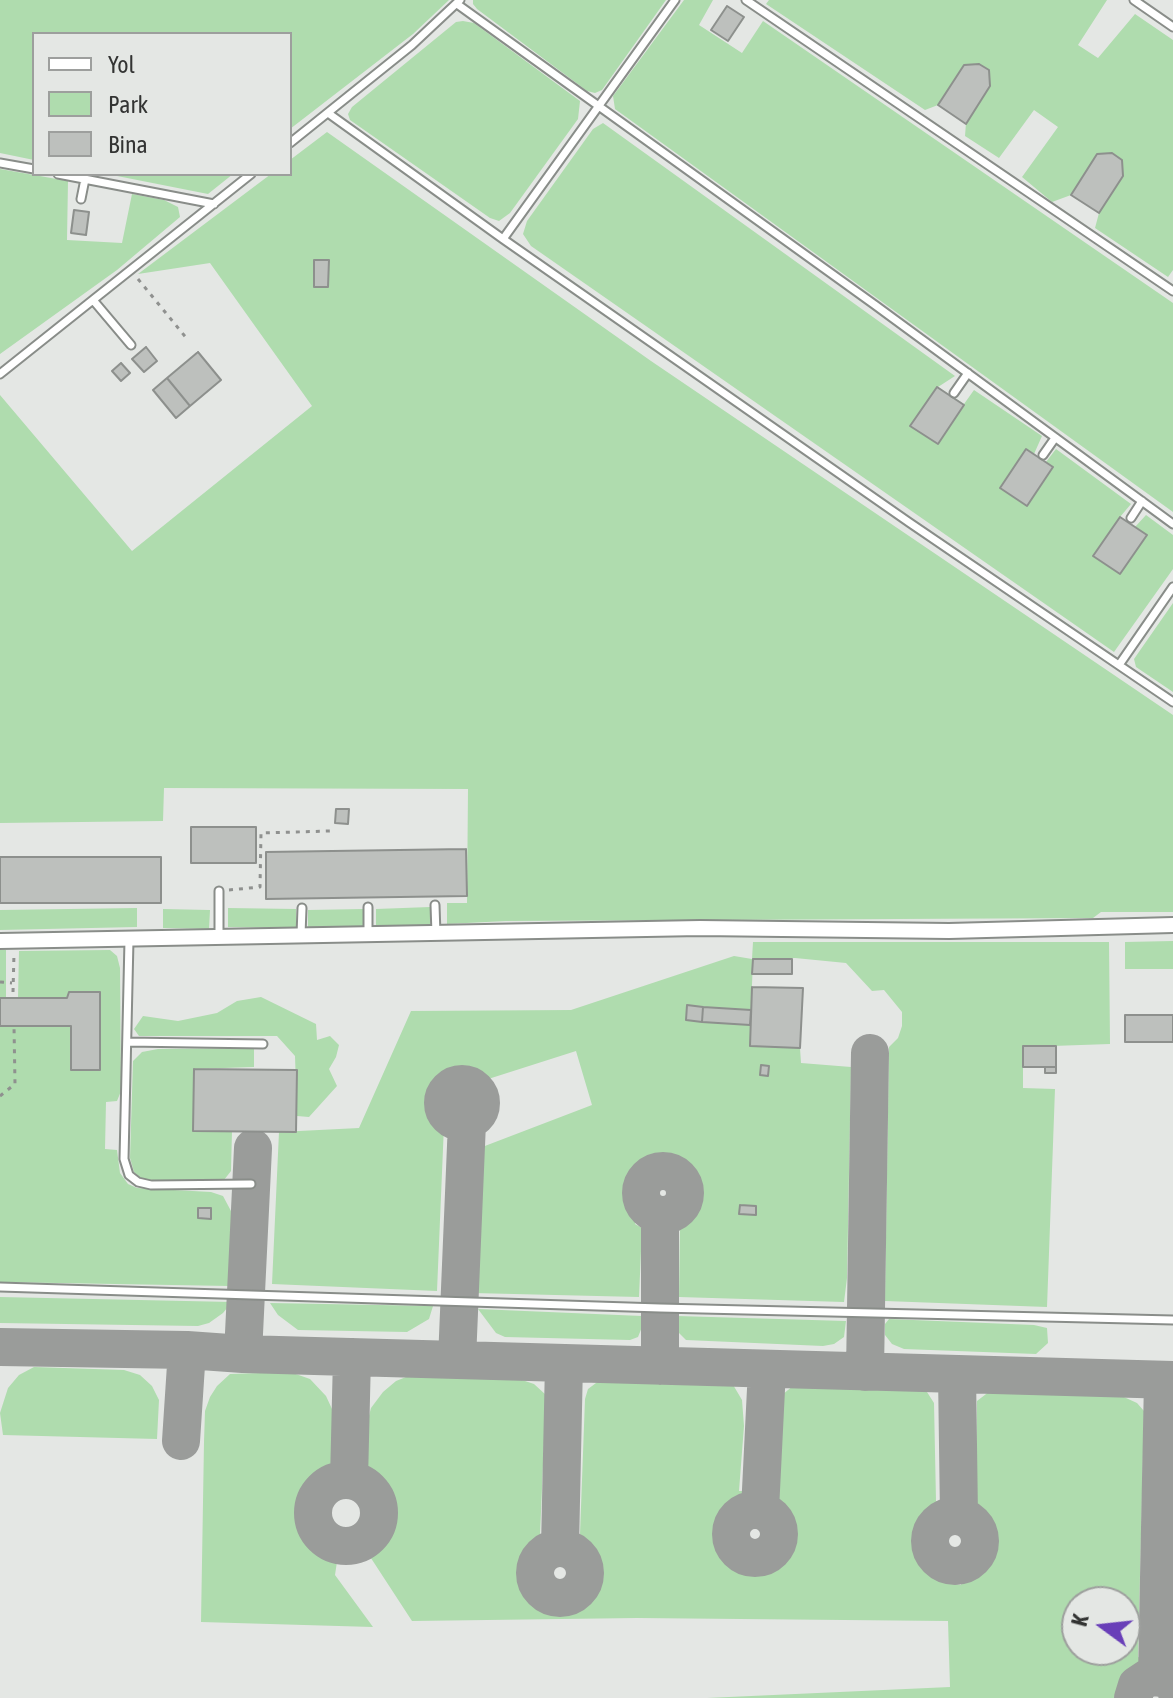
<!DOCTYPE html>
<html>
<head>
<meta charset="utf-8">
<style>
  body { margin:0 }
  #map { position:relative; width:1173px; height:1698px; overflow:hidden; background:#e4e7e4; font-family:"Asap Condensed",sans-serif }
  canvas { display:block }
  .legend { position:absolute; left:32px; top:32px; width:260px; height:144px; box-sizing:border-box; background:#e4e7e4; border:2px solid #9d9f9d; margin:0; padding:10px 14px; list-style:none; font-size:24px; color:#333433 }
  .legend li { display:flex; align-items:center; gap:16px; height:40px }
  .legend b { width:40px; border:2px solid #9d9f9d }
  .north { position:absolute; left:1061px; top:1586px; width:80px; height:80px; box-sizing:border-box; background:#e4e7e4; border:2px solid #9d9f9d; border-radius:50%; rotate:285deg; font-size:22px; font-weight:700; line-height:32px; text-align:center; color:#333433 }
  .north::after { content:''; display:block; margin:auto; width:28px; height:36px; background:#693fb8; clip-path:polygon(50% 0,100% 100%,50% 72%,0 100%) }
</style>
</head>
<body>
<div id="map">
<canvas width="1173" height="1698"></canvas>
<ul class="legend">
<li><b style="height:10px;background:#fff"></b>Yol</li>
<li><b style="height:22px;background:#afdcae"></b>Park</li>
<li><b style="height:22px;background:#bdc0bd"></b>Bina</li>
</ul>
<div class="north">K</div>
</div>
<script>
const c = document.querySelector('canvas').getContext('2d');
c.lineJoin = 'round';
function fillPath(path, color) {
  c.fillStyle = color;
  c.fill(path, 'evenodd');
}
function shape(rows) {
  const path = new Path2D();
  for (const r of rows) {
    if (r.length === 3) {
      path.moveTo(r[0] + r[2], r[1]);
      path.arc(r[0], r[1], r[2], 0, 2 * Math.PI);
      continue;
    }
    path.moveTo(r[0], r[1]);
    for (let i = 2; i < r.length; i += 2) path.lineTo(r[i], r[i + 1]);
  }
  return path;
}
function stroke(path, color, width, dash) {
  c.strokeStyle = color;
  c.lineWidth = width;
  c.lineCap = dash ? 'butt' : 'round';
  c.setLineDash(dash || []);
  c.stroke(path);
}
const green = shape([
  [0,0,449,0,413,34,290,129,290,34,34,34,34,160,0,153],
  [473,0,666,0,602,90,595,93,587,91,477,9,473,4],
  [684,0,713,0,699,25,742,53,763,21,1173,303,1173,512,615,109,613,96],
  [769,0,1107,0,1078,45,1098,58,1135,14,1173,40,1173,270,1168,277,1095,228,1099,213,1071,195,1052,202,1022,177,1058,127,1034,110,999,158,965,136,966,123,938,105,925,110,766,4],
  [463,21,474,23,580,101,578,119,510,213,499,221,490,218,350,120,348,114,352,107,456,22],
  [603,123,955,376,938,387,964,404,974,390,1042,436,1034,454,1046,462,1056,449,1131,504,1120,517,1135,527,1146,515,1173,535,1173,569,1114,652,531,246,523,234,527,221,593,129],
  [327,132,651,361,1173,715,1173,912,1101,912,1093,918,506,921,447,924,447,903,467,903,468,789,164,788,163,821,0,823,0,395,132,551,312,406,210,263,138,274,271,174,290,174,290,160],
  [0,169,68,181,67,240,122,243,132,194,164,200,178,207,180,217,117,270,0,354],
  [107,174,233,174,208,194],
  [1173,603,1173,692,1136,667,1134,659],
  [430,907,430,926,376,927,376,909],
  [137,908,137,927,0,930,0,910],
  [228,908,296,909,296,928,228,927],
  [163,909,210,910,209,929,163,928],
  [363,909,363,928,308,929,308,910],
  [1173,941,1173,969,1125,969,1125,942],
  [753,942,1109,942,1110,1044,1023,1047,1023,1088,1055,1089,1047,1307,885,1301,889,1047,898,1038,902,1026,902,1012,884,990,872,991,846,963,795,958,753,959,751,1010,687,1006,686,1020,750,1025,750,1046,800,1048,801,1063,851,1067,847,1278,844,1302,679,1297,680,1225,692,1212,695,1184,686,1172,674,1163,674,1157,657,1157,656,1162,646,1164,637,1173,631,1189,631,1203,638,1215,635,1224,642,1228,639,1297,472,1293,477,1149,592,1105,576,1051,482,1081,461,1072,439,1083,433,1098,434,1110,444,1125,437,1291,272,1284,279,1132,359,1128,411,1011,571,1010,734,956,752,959],
  [0,950,6,950,6,998,0,998],
  [110,950,117,956,120,968,121,1091,117,1101,106,1102,105,1149,117,1150,120,1173,128,1184,137,1188,211,1192,223,1196,231,1211,234,1274,229,1286,0,1282,0,1026,71,1026,71,1070,100,1069,100,992,69,992,67,998,18,998,19,951],
  [261,997,316,1024,317,1040,330,1036,339,1045,336,1057,329,1069,337,1086,309,1117,297,1116,295,1056,277,1036,139,1036,134,1029,143,1016,178,1021,217,1013,237,1001],
  [254,1048,254,1067,194,1069,232,1131,231,1171,224,1180,144,1181,134,1172,130,1158,133,1061,142,1052,158,1049],
  [0,1297,232,1302,223,1313,209,1323,198,1326,0,1323],
  [270,1303,433,1306,429,1319,407,1332,298,1330,278,1315],
  [478,1309,642,1316,642,1327,638,1337,630,1340,505,1337,496,1333],
  [677,1316,846,1321,844,1337,834,1344,823,1346,686,1340,678,1332,675,1323],
  [889,1319,1034,1325,1047,1328,1048,1343,1036,1354,904,1349,892,1344,885,1335,885,1324],
  [34,1367,124,1370,140,1375,152,1386,159,1400,157,1439,3,1435,0,1413,8,1388,19,1375],
  [290,1372,310,1379,326,1396,338,1422,337,1475,313,1492,305,1526,309,1540,317,1549,338,1555,335,1575,373,1627,201,1622,204,1442,205,1411,210,1397,217,1386,230,1374],
  [416,1373,513,1377,534,1384,546,1395,540,1535,523,1561,522,1578,529,1597,541,1606,551,1609,552,1614,564,1615,566,1609,575,1607,586,1597,593,1582,595,1566,580,1534,585,1399,588,1389,600,1380,732,1383,742,1400,744,1426,739,1491,745,1491,722,1520,719,1532,720,1545,726,1557,737,1566,748,1569,748,1573,760,1575,762,1569,778,1565,788,1554,791,1542,790,1524,784,1512,772,1500,770,1493,776,1492,782,1395,794,1385,918,1387,927,1392,934,1403,936,1501,941,1501,922,1521,916,1541,921,1559,932,1570,945,1577,945,1582,961,1585,961,1577,977,1571,989,1550,988,1532,966,1502,976,1500,977,1401,990,1391,1115,1393,1137,1403,1144,1411,1138,1657,1144,1658,1141,1665,1123,1683,1120,1698,707,1698,950,1687,948,1621,637,1618,412,1621,367,1552,381,1540,386,1522,386,1505,379,1488,365,1478,364,1435,371,1408,383,1392,396,1381],
  [1077,1602,1125,1602,1125,1650,1077,1650]
]);
const taxiway = shape([
  [462,1103,19],
  [663,1193,22],
  [660,1215,660,1366],
  [0,1347,187,1350,243,1354,1173,1380],
  [243,1354,253,1148],
  [457,1360,467,1122],
  [865,1372,870,1053],
  [957,1374,959,1516],
  [181,1441,187,1350],
  [349,1480,352,1357],
  [346,1513,33],
  [755,1534,24],
  [760,1510,767,1369],
  [955,1541,25],
  [560,1547,564,1363],
  [560,1573,25],
  [1157,1676,1163,1380],
  [1133,1698,1137,1685,1149,1677,1165,1678,1173,1685]
]);
const building = shape([
  [727,6,744,17,728,41,711,30,727,6],
  [979,64,989,70,990,86,966,124,938,105,964,65,979,64],
  [1112,153,1122,160,1123,176,1099,213,1071,195,1097,154,1112,153],
  [74,210,89,212,86,235,71,233,74,210],
  [314,260,329,260,328,287,314,287,314,260],
  [146,347,157,361,144,372,132,359,146,347],
  [198,352,221,380,190,406,167,378,198,352],
  [121,363,130,373,121,381,112,371,121,363],
  [167,378,190,406,176,418,153,390,167,378],
  [937,387,964,405,938,444,910,426,937,387],
  [1026,449,1053,467,1027,506,1000,488,1026,449],
  [1120,517,1147,535,1120,574,1093,556,1120,517],
  [336,809,349,809,348,824,335,823,336,809],
  [191,827,256,827,256,863,191,863,191,827],
  [466,849,467,896,266,899,266,852,466,849],
  [0,857,161,857,161,903,0,903,0,857],
  [753,959,792,959,792,974,752,974,753,959],
  [752,987,803,988,800,1048,750,1046,752,987],
  [69,992,100,992,100,1070,71,1070,71,1026,0,1026,0,998,67,998,69,992],
  [687,1005,703,1007,702,1022,686,1020,687,1005],
  [703,1007,751,1010,750,1025,702,1022,703,1007],
  [1125,1015,1173,1015,1173,1042,1125,1042,1125,1015],
  [1023,1046,1056,1046,1056,1067,1023,1067,1023,1046],
  [761,1065,769,1066,768,1076,760,1075,761,1065],
  [1045,1067,1056,1067,1056,1073,1045,1073,1045,1067],
  [194,1069,297,1070,296,1132,193,1131,194,1069],
  [740,1205,756,1206,756,1215,739,1214,740,1205],
  [198,1208,211,1208,211,1219,198,1218,198,1208]
]);
const path = shape([
  [138,279,188,340],
  [229,890,260,887,261,833,330,831,332,826],
  [0,982,12,983],
  [13,992,14,953],
  [0,1096,15,1084,14,1026]
]);
const lane = shape([
  [746,0,1173,291],
  [1134,0,1173,27],
  [457,4,875,305,1173,524],
  [328,113,503,239,910,523,1173,702],
  [290,143,412,45,460,0],
  [0,163,34,169],
  [58,174,214,204],
  [81,199,85,179],
  [503,239,675,0],
  [93,300,131,345],
  [0,374,251,174],
  [954,393,968,373],
  [1043,455,1055,438],
  [1131,518,1142,501],
  [1119,665,1173,587],
  [435,905,436,934],
  [368,933,368,907],
  [301,935,302,908],
  [219,936,219,891],
  [129,940,124,1159,129,1175,138,1182,151,1185,251,1184],
  [127,1042,263,1044],
  [0,1287,660,1308,1173,1320]
]);
const street = shape([
  [0,941,700,928,949,931,1173,925]
]);
fillPath(green, '#afdcae');
stroke(taxiway, '#9a9c9a', 38);
fillPath(building, '#bdc0bd');
stroke(building, '#8d908d', 2);
stroke(lane, '#898d89', 11);
stroke(street, '#898d89', 18);
stroke(path, '#8f918f', 3, [4, 6]);
stroke(lane, '#fff', 7);
stroke(street, '#fff', 14);
</script>
</body>
</html>
